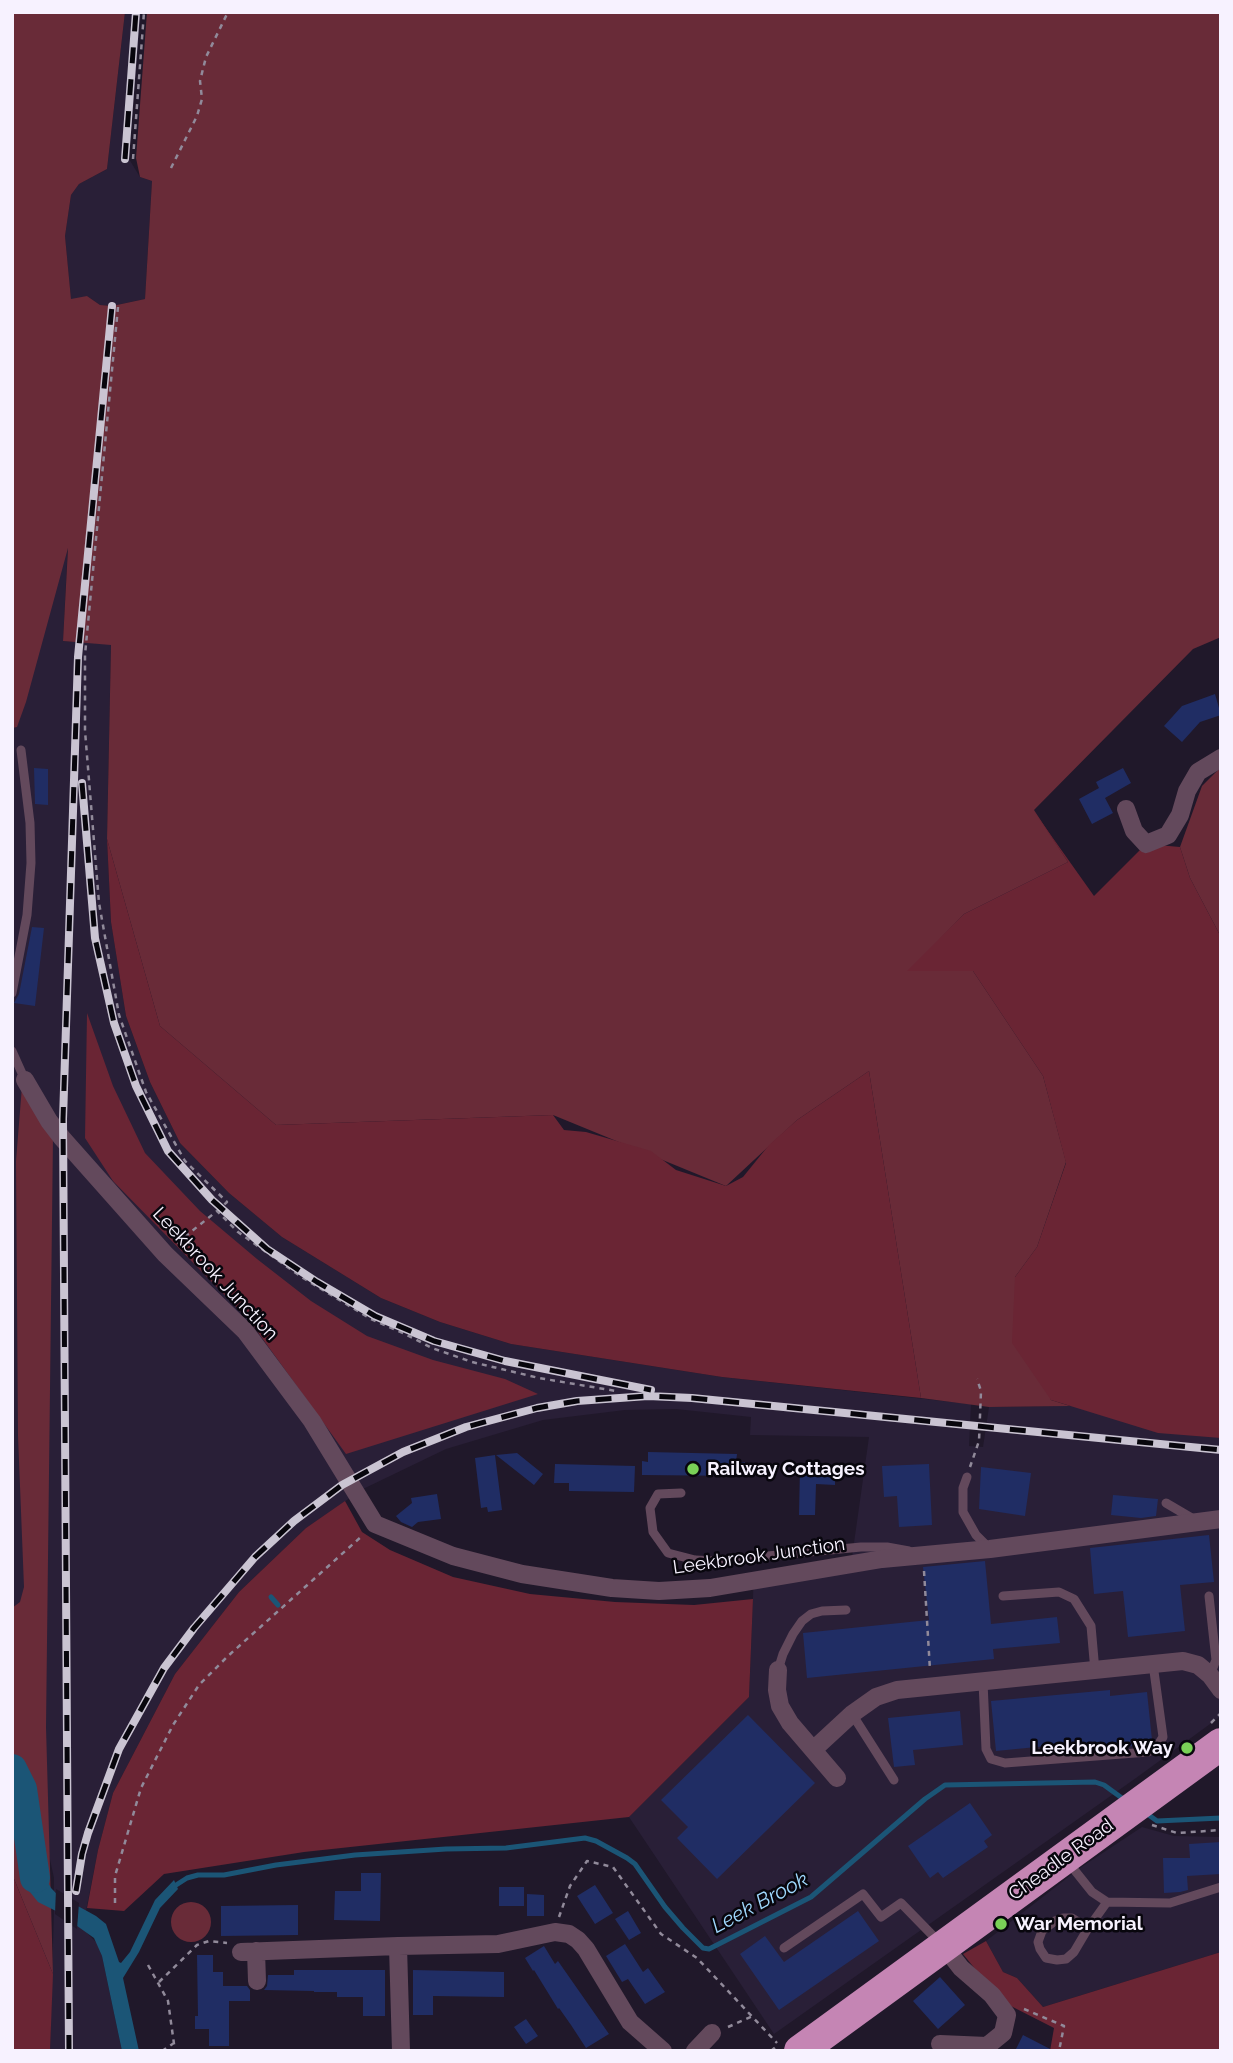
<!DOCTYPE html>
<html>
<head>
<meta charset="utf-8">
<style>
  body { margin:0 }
  #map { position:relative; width:1233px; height:2063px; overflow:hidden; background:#20182a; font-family:Raleway,sans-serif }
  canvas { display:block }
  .frame { position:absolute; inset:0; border:14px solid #f7f2ff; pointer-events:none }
</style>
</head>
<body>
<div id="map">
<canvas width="1233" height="2063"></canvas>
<div class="frame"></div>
</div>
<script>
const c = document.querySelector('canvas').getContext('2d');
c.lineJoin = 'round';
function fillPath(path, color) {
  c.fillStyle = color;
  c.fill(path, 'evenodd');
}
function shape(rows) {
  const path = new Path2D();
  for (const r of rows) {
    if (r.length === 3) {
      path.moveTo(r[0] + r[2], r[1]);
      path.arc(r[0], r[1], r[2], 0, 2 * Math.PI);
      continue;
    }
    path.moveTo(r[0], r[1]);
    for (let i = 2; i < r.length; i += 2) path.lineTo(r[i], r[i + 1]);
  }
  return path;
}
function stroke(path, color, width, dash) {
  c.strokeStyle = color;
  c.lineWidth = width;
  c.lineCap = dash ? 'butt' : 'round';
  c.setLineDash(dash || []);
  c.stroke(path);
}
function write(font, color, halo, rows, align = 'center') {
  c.font = font + ' Raleway,sans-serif';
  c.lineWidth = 5;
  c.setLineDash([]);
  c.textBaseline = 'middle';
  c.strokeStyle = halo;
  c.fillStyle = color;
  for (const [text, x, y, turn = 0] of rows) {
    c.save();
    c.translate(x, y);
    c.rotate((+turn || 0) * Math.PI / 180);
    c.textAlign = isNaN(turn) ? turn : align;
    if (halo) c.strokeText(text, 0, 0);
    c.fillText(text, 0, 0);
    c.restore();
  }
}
const built = shape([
  [125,12,141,12,129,159,140,177,152,181,145,299,112,306,100,305,87,296,68,543,63,641,111,644,107,838,111,922,126,1016,150,1082,180,1143,229,1193,282,1237,381,1298,440,1322,511,1344,722,1377,971,1404,969,1446,983,1447,989,1407,1204,1404,1221,1406,1221,1716,1136,1778,774,2034,629,1817,749,1697,754,1572,852,1557,869,1437,750,1435,751,1417,676,1409,625,1410,543,1420,446,1449,363,1489,306,1528,239,1592,175,1674,113,1793,98,1850,86,1911,54,1891,54,1878,12,1684,12,312,71,299,65,236,71,195,79,184,107,169],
  [1142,1827,1174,1836,1221,1837,1221,1952,1043,2007,1017,1978,1003,1972,986,1941,1080,1868],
  [54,1909,82,1928,97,1943,102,1956,122,2051,50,2051]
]);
const green = shape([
  [12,12,125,12,107,169,79,184,71,195,65,236,71,299,87,296,100,305,112,306,145,299,152,181,140,177,136,158,147,12,1221,12,1221,637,1193,649,1034,810,1068,862,964,914,909,971,973,971,1043,1076,1066,1162,1037,1247,1015,1277,1051,1400,1070,1406,989,1407,921,1398,869,1071,797,1120,726,1186,553,1115,276,1125,160,1026,107,839,111,645,63,641,68,548,26,702,17,727,12,728],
  [1221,767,1221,937,1190,878,1180,847,1202,786],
  [22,1086,53,1136,46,1727,53,1974,12,1874,12,1608,20,1602,24,1587,18,1436,16,1161],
  [191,1922,20]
]);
const forest = shape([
  [1033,810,1094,896,1146,844,1180,847,1190,878,1221,937,1221,1438,1158,1433,1051,1400,1012,1343,1015,1277,1037,1247,1066,1163,1043,1076,973,971,907,971,964,914,1068,862],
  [107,839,160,1026,276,1125,553,1115,564,1130,586,1132,651,1151,676,1170,726,1186,743,1177,769,1145,797,1120,869,1071,921,1398,722,1377,511,1344,440,1322,381,1298,282,1237,229,1193,180,1143,150,1082,126,1016,111,922],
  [87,1013,113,1086,145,1153,200,1211,257,1259,311,1301,367,1336,433,1360,505,1379,538,1394,346,1454,249,1320,113,1181,85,1138],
  [345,1501,362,1532,390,1550,453,1577,530,1594,615,1602,694,1605,753,1599,749,1697,629,1817,304,1852,164,1874,124,1911,87,1908,98,1850,113,1793,175,1674,239,1592,306,1528],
  [12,1874,53,1974,50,2051,12,2051],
  [986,1941,1003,1972,1017,1978,1043,2007,1221,1952,1221,2051,1050,2051,1054,2028,1001,2001,963,1954]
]);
const water = shape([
  [35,1837,40,1867,51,1888,58,1895,96,1916,106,1924,119,1962,121,1963,130,1952,155,1900,174,1880,178,1889,160,1908,139,1952,123,1978,139,2051,122,2051,102,1956,94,1938,56,1911,38,1902,26,1887,20,1838]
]);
const pier = shape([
  [56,1889,79,1903,77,1929,55,1914]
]);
const stream = shape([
  [271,1597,278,1605],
  [1146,1813,1157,1821,1221,1818],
  [173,1887,187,1878,198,1875,224,1875,276,1865,355,1855,446,1849,506,1848,585,1838,596,1841,627,1858,635,1864,665,1907,683,1928,703,1948,709,1949,811,1897,925,1799,945,1785,1095,1782,1104,1785,1126,1801]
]);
const river = shape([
  [12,1769,22,1789,35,1878]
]);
const building = shape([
  [1215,694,1221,715,1200,722,1182,742,1164,726,1182,706],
  [34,768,48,769,48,805,35,804],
  [1123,768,1131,783,1105,798,1113,813,1092,824,1079,799,1099,788,1096,782],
  [32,927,44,928,35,1006,14,1003,19,994],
  [648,1452,737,1454,736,1462,745,1462,745,1476,642,1475,642,1461,648,1462],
  [517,1453,543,1474,534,1485,496,1455],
  [495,1455,502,1510,488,1512,487,1507,481,1508,475,1458],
  [555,1464,635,1466,634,1492,569,1491,569,1483,554,1483],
  [929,1464,932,1525,899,1527,897,1496,884,1497,882,1466],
  [981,1467,1031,1473,1025,1516,979,1509],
  [800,1468,835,1468,835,1485,816,1484,815,1515,799,1515],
  [437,1494,441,1519,418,1522,412,1527,401,1522,396,1516,412,1503,411,1498],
  [1113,1495,1158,1499,1156,1516,1141,1518,1111,1515],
  [1209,1535,1214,1582,1180,1585,1185,1631,1128,1637,1123,1591,1094,1594,1090,1548],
  [985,1561,991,1624,1057,1617,1060,1643,993,1649,994,1659,807,1678,803,1633,929,1620,923,1567],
  [1110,1690,1110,1696,1147,1692,1152,1740,1146,1745,1068,1751,1067,1744,996,1751,991,1701],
  [960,1711,963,1745,913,1750,915,1765,894,1767,888,1718],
  [748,1715,815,1783,717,1879,677,1838,688,1827,661,1800],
  [970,1803,992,1835,984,1841,988,1847,943,1878,938,1872,930,1878,908,1846],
  [1221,1842,1221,1874,1187,1876,1188,1890,1180,1892,1164,1893,1163,1858,1190,1858,1189,1844],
  [361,1873,381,1873,380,1921,334,1920,335,1891,361,1891],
  [595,1885,613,1913,595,1924,577,1896],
  [499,1887,524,1887,524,1906,499,1906],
  [527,1894,544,1895,544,1916,527,1916],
  [298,1905,298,1935,221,1936,221,1906],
  [628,1911,641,1933,629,1940,615,1919],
  [858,1911,879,1941,779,2010,740,1954,765,1936,784,1962],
  [625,1944,643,1972,648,1968,665,1992,645,2004,628,1979,622,1982,606,1956],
  [544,1946,555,1964,558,1961,609,2034,586,2048,571,2025,559,2008,558,2009,534,1970,533,1971,525,1958],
  [197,1955,213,1955,213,1972,223,1972,223,1986,247,1986,250,1990,250,2001,229,2001,229,2046,209,2046,209,2029,195,2029,195,2016,198,2016],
  [294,1970,385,1970,385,2016,363,2016,363,1997,337,1997,337,1992,314,1992,314,1991,264,1990,267,1986,268,1975,294,1975],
  [413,1970,504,1972,504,1997,433,1996,433,2015,413,2015],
  [940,1977,965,2005,938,2029,913,2001],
  [526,2019,538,2036,526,2044,514,2027],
  [1023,2035,1054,2051,1015,2051]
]);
const path = shape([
  [133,159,144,12],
  [171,168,197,116,202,99,200,81,206,57,228,12],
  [118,307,85,655,85,731,99,903,119,1015,146,1092,185,1161,227,1202,217,1211],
  [177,1243,217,1211,238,1232,303,1278,371,1319,405,1334,432,1348,472,1362,539,1378,616,1391],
  [970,1467,979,1441,981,1391,977,1379],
  [924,1571,930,1670],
  [1211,1723,1221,1713],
  [1152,1825,1177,1833,1221,1830],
  [115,1903,115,1876,141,1788,173,1725,199,1685,228,1656,362,1536],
  [559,1917,570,1886,587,1861,613,1867,661,1934,697,1958,777,2043],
  [148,1965,168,2001,175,2051],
  [159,1982,197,1945,209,1941,227,1943],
  [1024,2009,1064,2026,1059,2051],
  [728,2027,753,2016],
  [162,2051,174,2043],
  [771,2051,777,2046]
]);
const lane = shape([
  [12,993,27,915,31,863,30,823,21,750],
  [12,1051,25,1080],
  [967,1477,963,1488,963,1512,976,1535,989,1548],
  [681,1493,658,1494,650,1508,653,1532,668,1553,695,1560,716,1561,861,1547,887,1547,909,1551],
  [1166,1503,1195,1520],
  [1003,1596,1059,1592,1074,1599,1091,1626,1095,1671],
  [1209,1596,1216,1660,1210,1675],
  [778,1670,783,1654,793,1634,802,1621,811,1614,822,1611,846,1610],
  [983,1682,986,1749,991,1759,1005,1763,1148,1752,1158,1745,1163,1737,1153,1664],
  [852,1714,894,1780],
  [1068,1862,1092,1892,1107,1902,1170,1903,1221,1887],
  [1087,1930,1080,1923,1072,1918,1063,1918,1055,1921,1042,1931,1038,1942,1040,1949,1046,1958,1057,1960,1066,1959,1074,1952,1087,1930,1107,1902],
  [784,1948,863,1894,881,1917,901,1903,939,1942]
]);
const street = shape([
  [1126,809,1134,831,1146,844,1168,835,1180,815,1187,791,1198,772,1221,758],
  [25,1080,49,1121,62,1138,165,1254,245,1331,312,1421,375,1524,453,1556,522,1574,612,1588,659,1591,710,1588,882,1559,990,1549,1221,1519],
  [778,1670,777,1690,780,1706,790,1723,837,1778],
  [813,1750,852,1714,876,1697,897,1690,1183,1661,1198,1665,1210,1675,1221,1690],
  [398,1946,498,1944,555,1932,569,1934,578,1940,586,1949,630,2022,663,2051],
  [256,1951,257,1981],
  [241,1952,398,1946,401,2051],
  [940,2044,987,2046,1003,2033,1007,2015,992,1995,961,1968,943,1945],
  [695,2051,712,2033]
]);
const highway = shape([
  [800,2051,1221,1744]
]);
const rail = shape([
  [125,159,136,12],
  [82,783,95,938,114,1023,136,1086,168,1151,212,1200,267,1249,317,1282,375,1316,434,1341,505,1361,651,1390],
  [76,1891,82,1854,88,1833,119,1749,164,1668,194,1628,255,1557,294,1521,342,1485,403,1452,466,1427,537,1408,577,1401,648,1396,692,1398,1221,1450],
  [69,2051,63,1119,78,657,112,306]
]);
const markers = [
  [693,1469,7,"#7ad157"],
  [1187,1748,7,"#7ad157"],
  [1001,1924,7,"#7ad157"]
];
const streetNames = [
  ["Leekbrook Junction",215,1274,47],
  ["Leekbrook Junction",759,1556,-8],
  ["Cheadle Road",1061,1860,-36]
];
const poiNames = [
  ["Railway Cottages",707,1469],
  ["Leekbrook Way",1173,1748,"right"],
  ["War Memorial",1015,1924]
];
const waterNames = [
  ["Leek Brook",760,1903,-28]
];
fillPath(built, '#291f37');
fillPath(green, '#692b38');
fillPath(forest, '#6a2534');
fillPath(water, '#1b5576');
fillPath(pier, '#20182a');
stroke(stream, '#1b5576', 5);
stroke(river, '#1b5576', 30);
fillPath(building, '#202d64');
stroke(path, '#918a9a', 2.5, [5, 5]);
stroke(lane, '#63495c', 9);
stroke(street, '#63495c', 18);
stroke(highway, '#c585b4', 32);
stroke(rail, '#cac4d2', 8);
stroke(rail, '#08060d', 5, [16]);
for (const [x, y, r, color] of markers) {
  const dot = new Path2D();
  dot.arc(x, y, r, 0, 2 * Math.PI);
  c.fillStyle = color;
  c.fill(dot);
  stroke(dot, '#08060d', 2.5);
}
write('19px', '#f7f2ff', '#08060d', streetNames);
write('bold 19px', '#f7f2ff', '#08060d', poiNames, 'left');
write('italic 21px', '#9fd8fd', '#08060d', waterNames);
</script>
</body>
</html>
